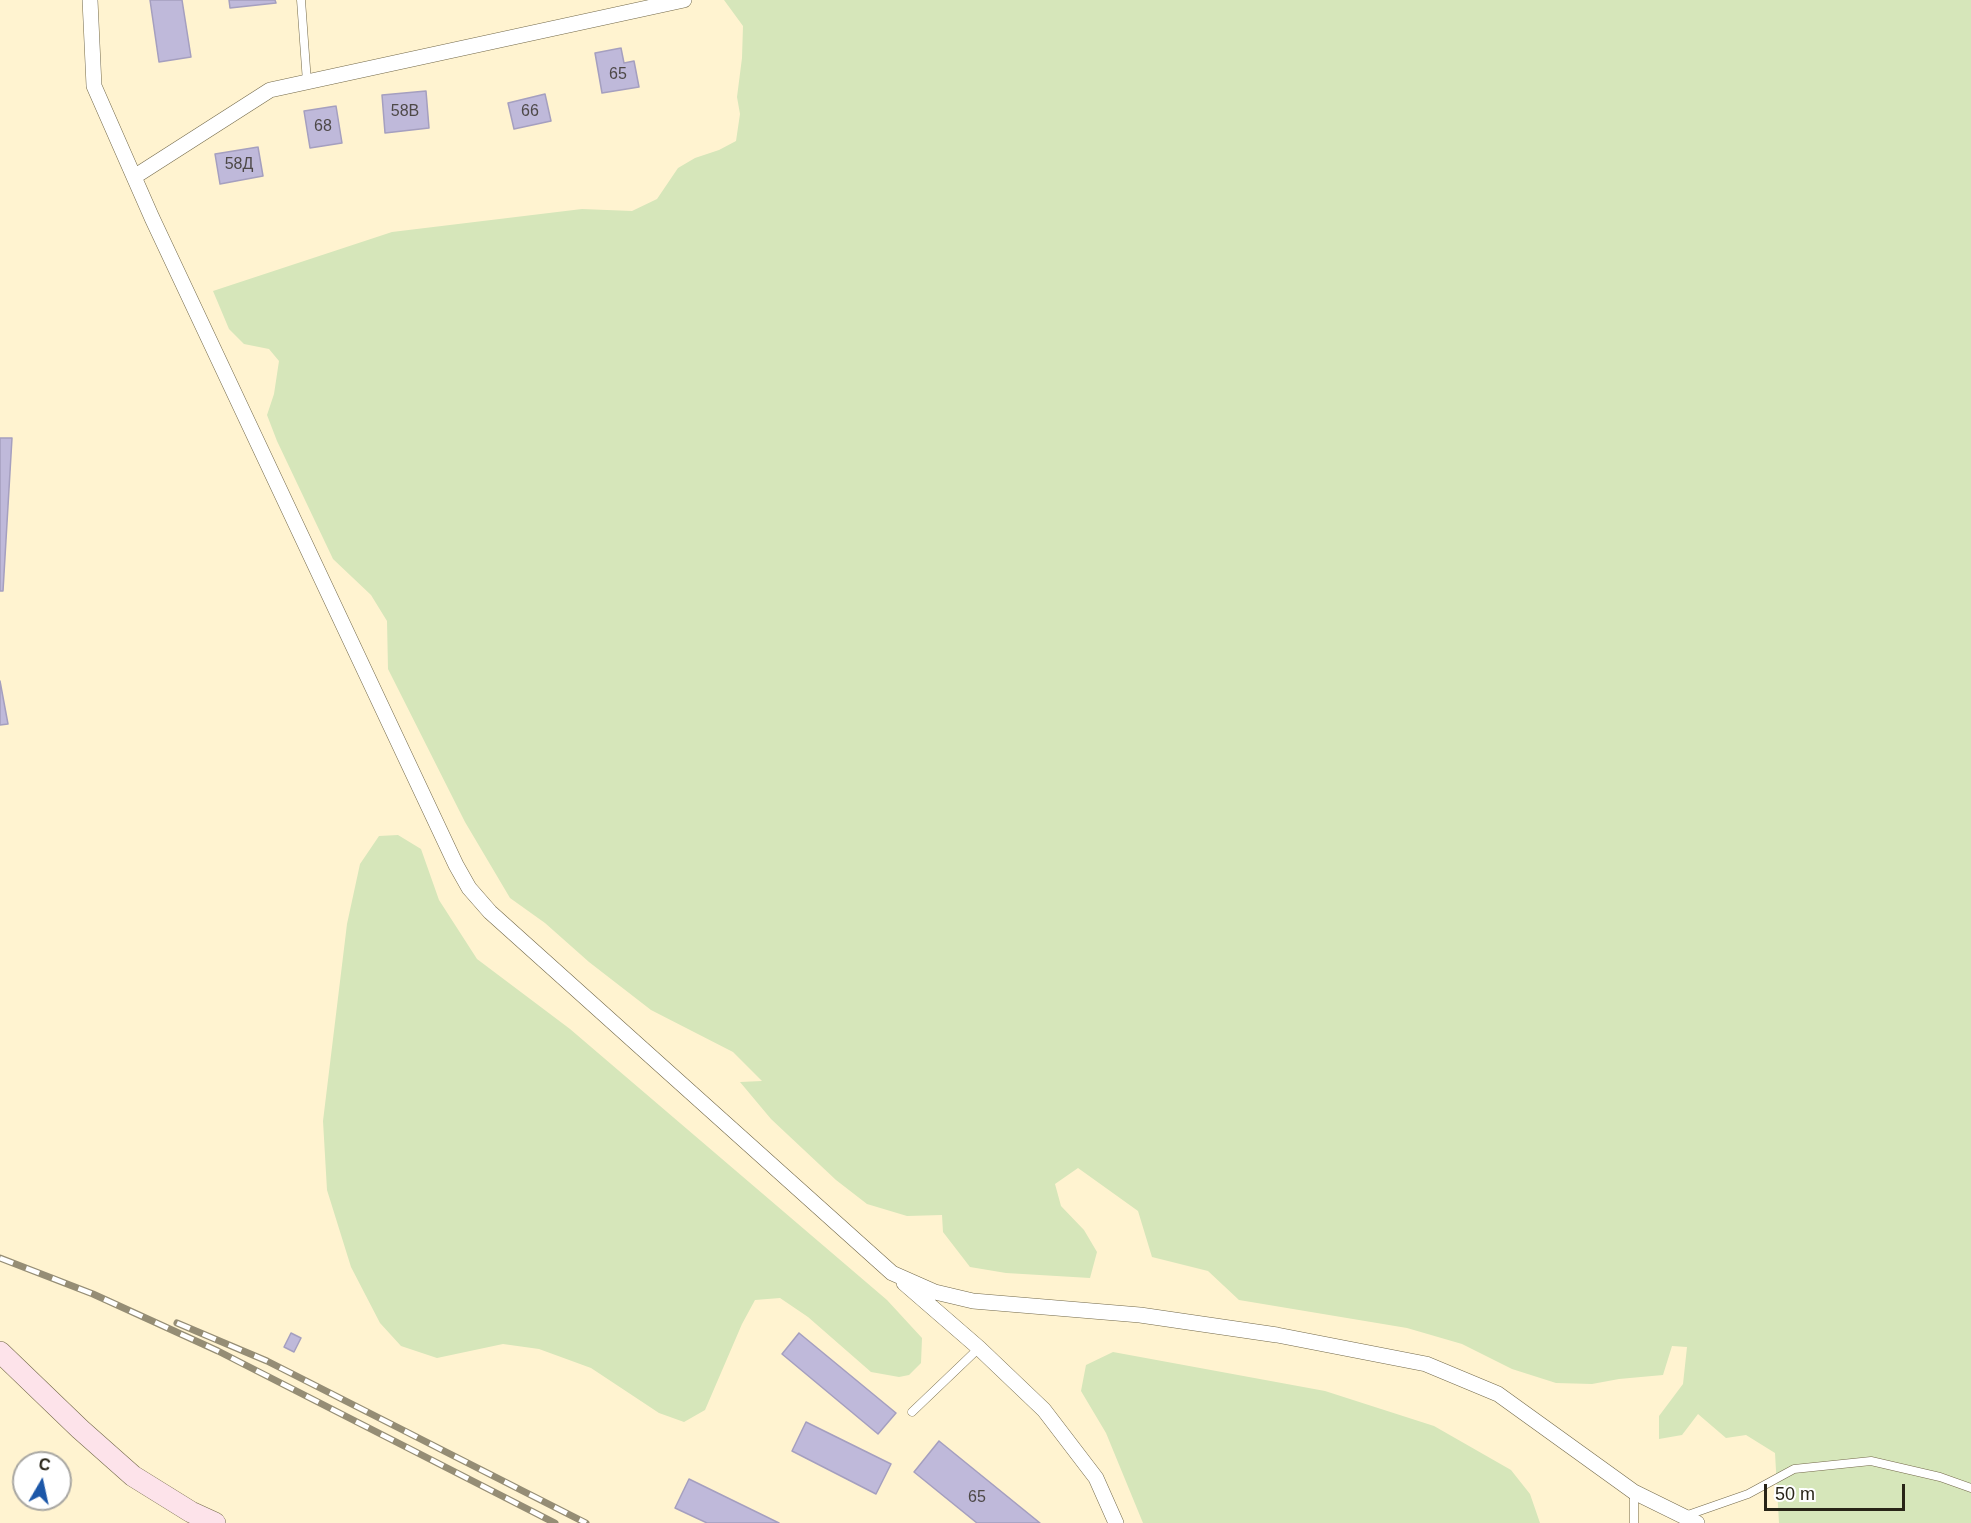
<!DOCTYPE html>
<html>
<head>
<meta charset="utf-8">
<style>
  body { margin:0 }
  #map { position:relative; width:1971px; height:1523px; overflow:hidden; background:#fff3d0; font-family:Arial,sans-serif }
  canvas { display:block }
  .north { position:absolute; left:12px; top:1451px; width:60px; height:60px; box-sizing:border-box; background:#fff; border:2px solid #a9a7a2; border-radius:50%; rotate:9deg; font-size:16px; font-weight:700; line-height:24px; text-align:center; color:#282417 }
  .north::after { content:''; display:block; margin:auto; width:21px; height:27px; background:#1c57a8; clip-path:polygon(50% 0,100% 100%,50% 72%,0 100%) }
  .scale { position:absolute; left:1764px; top:1484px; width:141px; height:27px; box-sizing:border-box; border:3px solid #282417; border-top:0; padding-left:8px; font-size:18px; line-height:21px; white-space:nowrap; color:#282417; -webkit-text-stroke:4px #fff; paint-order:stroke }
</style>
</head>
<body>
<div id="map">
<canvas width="1971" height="1523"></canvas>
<div class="north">С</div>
<div class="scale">50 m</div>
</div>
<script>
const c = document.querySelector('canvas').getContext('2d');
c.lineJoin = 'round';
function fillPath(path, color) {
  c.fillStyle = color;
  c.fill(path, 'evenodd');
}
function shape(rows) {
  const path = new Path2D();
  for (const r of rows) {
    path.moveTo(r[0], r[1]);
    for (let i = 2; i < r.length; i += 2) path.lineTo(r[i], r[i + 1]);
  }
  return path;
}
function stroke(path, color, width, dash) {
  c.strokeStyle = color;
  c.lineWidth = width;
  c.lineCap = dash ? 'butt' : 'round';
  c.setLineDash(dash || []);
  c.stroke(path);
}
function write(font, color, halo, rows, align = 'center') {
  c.font = font + ' Arial,sans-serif';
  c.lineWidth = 5;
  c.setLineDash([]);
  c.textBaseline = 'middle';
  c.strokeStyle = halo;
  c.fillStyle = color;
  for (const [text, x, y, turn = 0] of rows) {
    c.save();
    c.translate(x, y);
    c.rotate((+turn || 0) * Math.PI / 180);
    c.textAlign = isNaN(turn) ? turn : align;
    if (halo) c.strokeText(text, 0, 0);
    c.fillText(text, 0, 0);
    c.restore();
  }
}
const green = shape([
  [724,0,1971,0,1971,1523,1779,1523,1775,1453,1746,1435,1726,1438,1698,1414,1682,1435,1659,1439,1659,1416,1683,1384,1687,1347,1672,1346,1663,1375,1619,1379,1592,1384,1556,1383,1512,1369,1462,1344,1407,1328,1239,1300,1208,1271,1152,1257,1138,1211,1078,1168,1055,1184,1061,1206,1084,1230,1097,1252,1090,1278,1006,1273,970,1267,943,1232,942,1215,907,1216,867,1204,836,1180,771,1119,740,1082,762,1081,733,1052,651,1010,589,962,545,923,510,898,465,822,388,669,387,621,371,595,333,559,277,441,267,415,274,394,279,361,269,349,244,344,229,329,213,291,392,232,582,209,632,211,657,199,678,168,695,158,719,150,736,141,740,114,737,97,742,58,743,26],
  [398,835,421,849,439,900,477,959,570,1029,887,1300,922,1338,921,1363,909,1375,899,1377,871,1372,808,1317,780,1298,755,1300,742,1324,705,1410,684,1422,659,1413,591,1368,539,1349,503,1344,437,1358,401,1346,380,1323,351,1267,327,1190,323,1121,347,924,360,864,379,836],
  [1113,1352,1325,1391,1434,1426,1511,1470,1530,1494,1540,1523,1143,1523,1106,1433,1081,1391,1086,1365]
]);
const building = shape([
  [150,0,182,0,191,57,159,62,150,0],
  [229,0,275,0,276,3,230,8,229,0],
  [621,48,624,63,634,61,639,87,602,93,595,53,621,48],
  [426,91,429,128,385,133,382,95,426,91],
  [545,94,551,121,514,129,508,103,545,94],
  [336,106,342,143,310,148,304,111,336,106],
  [258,147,263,176,220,184,215,154,258,147],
  [0,438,12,438,3,591,0,591,0,438],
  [0,681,8,724,0,725,0,681],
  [291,1333,301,1338,294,1352,284,1347,291,1333],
  [799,1333,896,1413,878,1434,782,1354,799,1333],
  [806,1422,891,1464,876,1494,792,1451,806,1422],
  [939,1441,1040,1523,977,1523,914,1472,939,1441],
  [689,1479,779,1523,707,1523,675,1508,689,1479]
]);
const service = shape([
  [301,0,307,82],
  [912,1412,979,1348],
  [1634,1492,1634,1523],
  [1685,1516,1748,1494,1794,1469,1871,1461,1940,1477,1971,1488]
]);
const minor = shape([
  [90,0,94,86,152,218,456,865,469,888,490,912,892,1273,935,1292,973,1301,1140,1315,1277,1335,1426,1364,1498,1394,1634,1492,1697,1523],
  [134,177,270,90,684,0],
  [904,1283,979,1348,1044,1410,1096,1478,1116,1523]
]);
const secondary = shape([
  [0,1352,80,1429,133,1476,191,1512,215,1523]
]);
const rail = shape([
  [0,1258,93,1294,218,1351,555,1523],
  [177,1323,267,1361,586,1523]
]);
const numberNames = [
  ["65",618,75],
  ["58В",405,112],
  ["66",530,112],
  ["68",323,127],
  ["58Д",239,165],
  ["65",977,1498]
];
fillPath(green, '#d6e6ba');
fillPath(building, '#bfb9da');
stroke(building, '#a59fbf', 1.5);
stroke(service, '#73694a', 9);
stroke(minor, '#73694a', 16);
stroke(secondary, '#73694a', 22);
stroke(service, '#fff', 8);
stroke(minor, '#fff', 15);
stroke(secondary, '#fde3ea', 21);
stroke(rail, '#958d75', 7);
stroke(rail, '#fff', 4.5, [14]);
write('16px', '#4e4948', null, numberNames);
</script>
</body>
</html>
